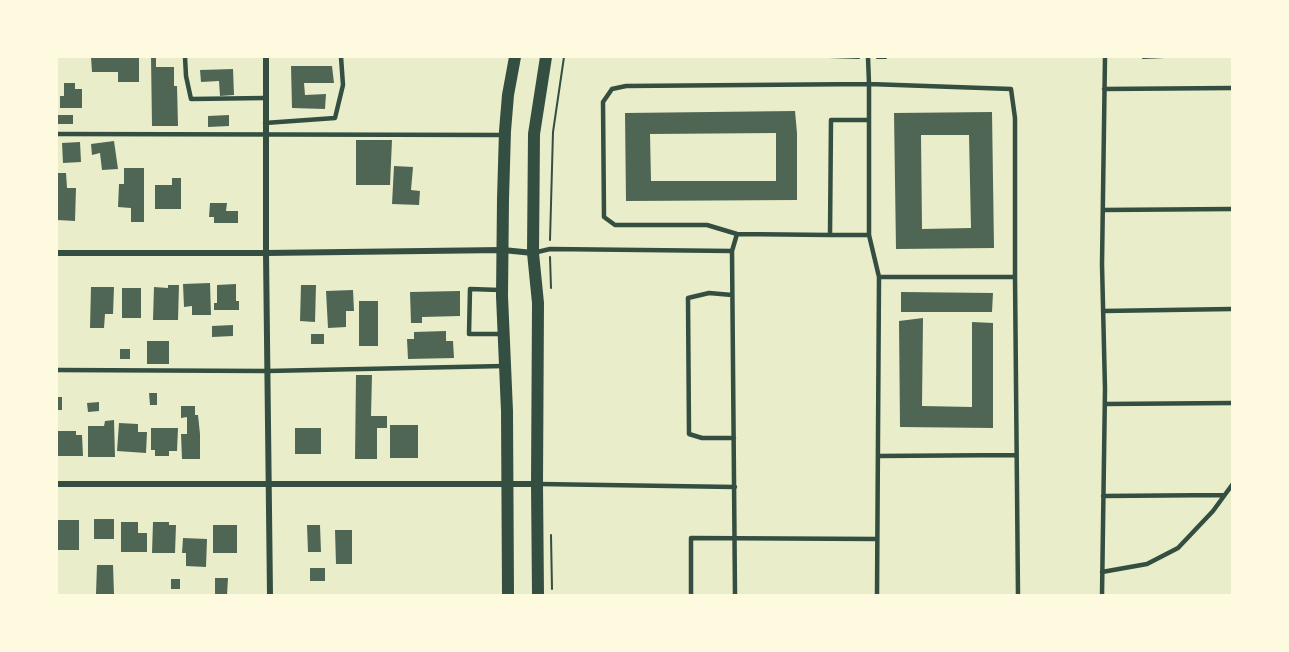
<!DOCTYPE html>
<html>
<head>
<meta charset="utf-8">
<style>
  body { margin:0 }
  #map { position:relative; width:1289px; height:652px; overflow:hidden; background:#e9edc9; font-family:"Zilla Slab",serif }
  canvas { display:block }
  .frame { position:absolute; inset:0; border:58px solid #fefae0; pointer-events:none }
</style>
</head>
<body>
<div id="map">
<canvas width="1289" height="652"></canvas>
<div class="frame"></div>
</div>
<script>
const c = document.querySelector('canvas').getContext('2d');
c.lineJoin = 'round';
function fillPath(path, color) {
  c.fillStyle = color;
  c.fill(path, 'evenodd');
}
function shape(rows) {
  const path = new Path2D();
  for (const r of rows) {
    path.moveTo(r[0], r[1]);
    for (let i = 2; i < r.length; i += 2) path.lineTo(r[i], r[i + 1]);
  }
  return path;
}
function stroke(path, color, width, dash) {
  c.strokeStyle = color;
  c.lineWidth = width;
  c.lineCap = dash ? 'butt' : 'round';
  c.setLineDash(dash || []);
  c.stroke(path);
}
const building = shape([
  [91,57,139,57,139,82,118,82,118,72,92,72],
  [151,57,156,57,156,67,174,67,174,86,177,86,178,126,152,126],
  [291,66,332,66,334,83,304,83,305,95,326,94,325,109,292,108],
  [233,69,234,95,220,96,219,81,201,82,200,70],
  [64,83,75,83,75,89,82,89,82,108,60,108,60,96,64,96],
  [795,111,797,133,797,200,626,201,625,113],
  [776,133,776,181,651,181,650,134],
  [992,112,994,248,896,249,894,113],
  [921,135,969,135,971,228,922,229],
  [57,115,73,115,73,124,57,124],
  [229,115,229,126,208,127,208,116],
  [356,140,392,140,390,185,356,185],
  [114,141,118,169,102,170,100,153,92,155,91,144],
  [80,142,81,162,63,163,62,143],
  [394,166,413,167,411,190,420,191,419,205,392,204],
  [124,168,144,168,144,222,131,222,131,208,118,207,119,184,124,184],
  [57,173,66,173,67,188,76,188,75,221,57,220],
  [172,178,181,178,181,209,155,209,155,185,172,185],
  [210,203,227,203,226,211,238,211,238,223,214,223,214,217,209,217],
  [210,283,211,315,192,315,192,306,184,307,183,284],
  [236,284,236,301,239,301,239,310,214,310,214,303,217,303,217,285],
  [168,285,179,285,178,320,153,320,154,287,168,288],
  [301,285,316,285,315,322,300,321],
  [91,287,114,287,113,314,105,314,104,328,90,328],
  [122,288,141,288,141,318,122,318],
  [353,290,354,311,346,311,346,327,328,328,326,291],
  [460,291,460,316,422,317,422,323,411,323,410,292],
  [901,292,993,293,992,312,901,312],
  [359,301,378,301,378,346,359,346],
  [923,318,922,406,972,407,972,322,993,323,993,428,900,427,899,321],
  [233,325,233,336,212,337,212,326],
  [446,331,446,341,453,341,454,358,408,359,407,339,414,339,414,332],
  [311,334,324,334,324,344,311,344],
  [147,341,169,341,169,364,147,364],
  [120,349,130,349,130,359,120,359],
  [356,375,372,375,371,416,387,416,387,428,377,428,377,459,355,459],
  [149,393,157,393,157,405,150,405],
  [57,397,62,397,62,410,57,410],
  [99,402,99,411,88,412,87,403],
  [181,406,195,406,195,415,198,415,200,434,200,459,182,459,181,434,187,434,187,417,181,418],
  [114,420,115,457,88,457,88,426,104,426,105,421],
  [119,423,138,424,138,432,147,432,146,453,117,451],
  [390,425,418,425,418,458,390,458],
  [151,428,178,428,177,451,169,451,169,456,155,456,155,450,151,450],
  [295,428,321,428,321,454,295,454],
  [57,431,76,431,76,435,82,435,83,456,57,456],
  [94,519,114,519,114,539,94,539],
  [58,520,79,520,79,550,58,550],
  [121,522,138,522,138,533,147,533,147,552,121,552],
  [153,522,169,522,169,525,176,525,175,553,152,553],
  [213,525,237,525,237,553,213,553],
  [307,525,320,525,321,552,308,552],
  [335,530,352,530,352,564,336,564],
  [183,538,207,539,206,567,186,566,186,553,182,553],
  [97,565,113,565,114,594,96,594],
  [310,568,325,568,325,581,310,581],
  [215,578,228,578,227,595,215,595],
  [171,579,180,579,180,589,171,589]
]);
const path = shape([
  [829,57,859,58],
  [877,58,886,58],
  [1143,58,1165,57],
  [550,240,553,132,564,57],
  [550,257,551,288],
  [551,535,552,589]
]);
const service = shape([
  [185,57,186,76,191,99,265,98],
  [1104,89,1232,88],
  [869,120,869,84,1011,89,1015,118,1015,277,1018,595],
  [265,123,335,118,343,85,341,57],
  [57,134,504,135],
  [1103,210,1232,209],
  [830,235,869,235,869,120,831,120,830,235,737,234,707,225,615,225,604,217,603,102,612,89,626,86,869,84,868,57],
  [869,235,879,277,877,595],
  [732,251,737,234],
  [533,253,550,249,732,251,735,595],
  [879,277,1015,277],
  [500,290,470,289,469,334,504,334],
  [732,295,709,293,688,298,689,434,702,438,734,438],
  [1103,311,1232,309],
  [57,370,267,371,504,366],
  [1105,404,1232,403],
  [878,456,1016,455],
  [539,484,735,487],
  [1103,496,1224,495],
  [1102,572,1147,564,1178,548,1213,511,1232,485],
  [691,595,691,538,877,539],
  [1102,595,1105,389,1102,264,1105,57]
]);
const minor = shape([
  [266,57,266,253,270,595],
  [57,253,266,253,503,250,533,253],
  [57,484,537,484]
]);
const secondary = shape([
  [508,595,507,411,502,296,503,199,505,131,508,95,515,57],
  [538,595,537,484,538,303,533,253,534,134,546,57]
]);
fillPath(building, '#4f6655');
stroke(path, '#344e41', 2);
stroke(service, '#344e41', 4.5);
stroke(minor, '#344e41', 6);
stroke(secondary, '#344e41', 12);
</script>
</body>
</html>
